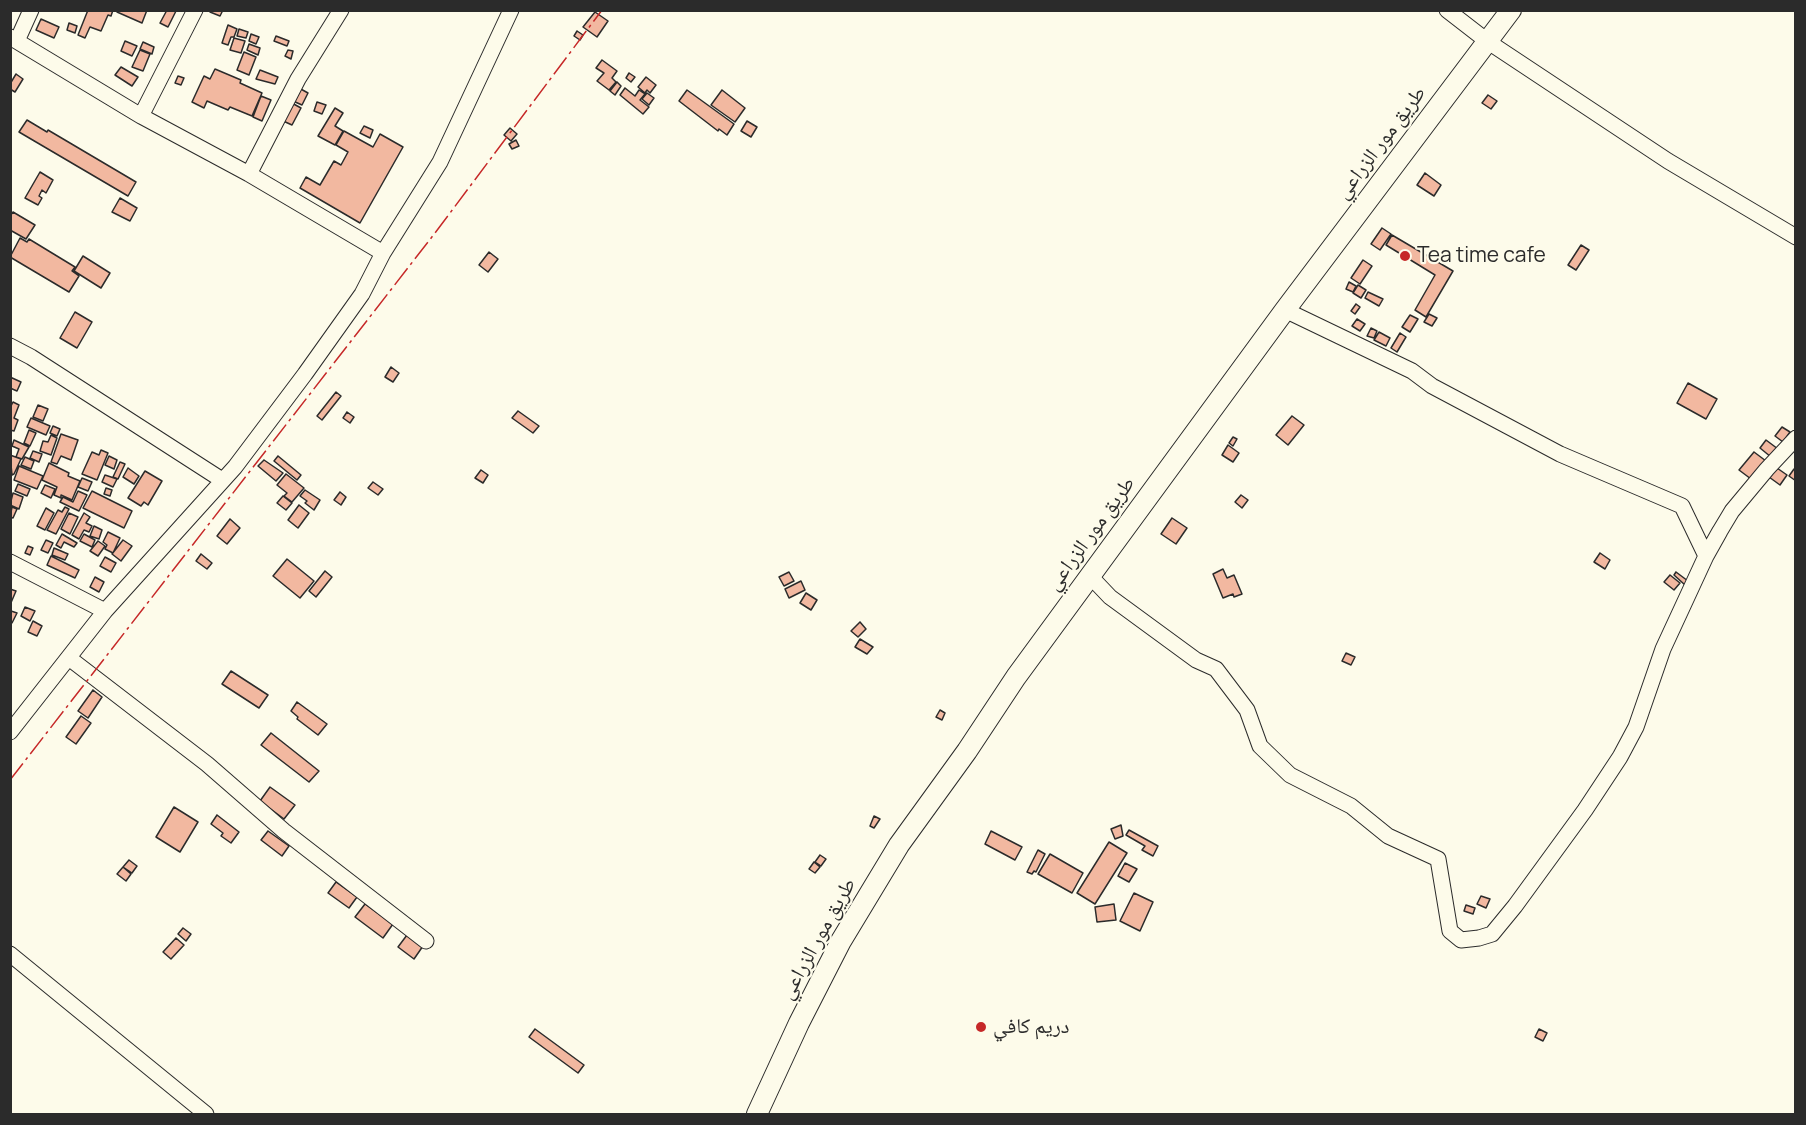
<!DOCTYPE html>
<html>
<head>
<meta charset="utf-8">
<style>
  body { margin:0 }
  #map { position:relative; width:1806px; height:1125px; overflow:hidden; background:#fdfbea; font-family:Manrope,sans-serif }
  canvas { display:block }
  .frame { position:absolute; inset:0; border:12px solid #2b2b2b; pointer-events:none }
</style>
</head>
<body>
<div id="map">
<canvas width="1806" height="1125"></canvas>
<div class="frame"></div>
</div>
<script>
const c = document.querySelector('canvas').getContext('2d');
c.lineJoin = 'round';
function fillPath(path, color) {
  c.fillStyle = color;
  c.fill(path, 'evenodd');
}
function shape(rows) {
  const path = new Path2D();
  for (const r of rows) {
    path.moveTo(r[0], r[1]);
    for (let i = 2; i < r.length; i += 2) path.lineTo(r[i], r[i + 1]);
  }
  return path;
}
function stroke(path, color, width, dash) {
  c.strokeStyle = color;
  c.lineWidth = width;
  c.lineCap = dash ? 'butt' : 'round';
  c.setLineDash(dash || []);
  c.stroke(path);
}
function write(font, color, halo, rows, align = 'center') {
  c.font = font + ' Manrope,"Noto Naskh Arabic",sans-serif';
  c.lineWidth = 4.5;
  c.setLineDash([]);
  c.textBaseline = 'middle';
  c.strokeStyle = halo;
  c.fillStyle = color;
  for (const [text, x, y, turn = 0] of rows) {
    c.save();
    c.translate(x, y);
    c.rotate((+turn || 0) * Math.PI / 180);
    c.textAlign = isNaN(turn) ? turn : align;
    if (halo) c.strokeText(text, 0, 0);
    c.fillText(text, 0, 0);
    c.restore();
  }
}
const building = shape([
  [88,10,113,10,111,16,108,15,101,31,90,27,85,38,78,35,88,10],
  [118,10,147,10,142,23,117,12,118,10],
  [167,10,176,11,168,27,160,23,167,10],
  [211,10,223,10,220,16,210,12,211,10],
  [595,12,608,21,597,37,583,27,595,12],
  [41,19,59,27,54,38,36,30,41,19],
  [69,23,77,26,75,33,67,30,69,23],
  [228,25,237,29,234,37,231,37,228,45,222,43,228,25],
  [239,29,248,32,246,38,237,36,239,29],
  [577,31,583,35,580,40,574,36,577,31],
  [251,34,259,37,256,44,249,41,251,34],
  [276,36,289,41,287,46,274,41,276,36],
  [234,38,245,41,241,53,230,50,234,38],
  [125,41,137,46,132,56,121,51,125,41],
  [143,42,154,47,152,54,140,49,143,42],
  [249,44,260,48,258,55,247,50,249,44],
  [140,50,150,54,143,71,132,67,140,50],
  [288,50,293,51,291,59,285,56,288,50],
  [244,52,256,57,249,75,237,70,244,52],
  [602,60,617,71,612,78,616,82,609,90,597,81,604,73,596,68,602,60],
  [121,67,138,77,132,86,115,75,121,67],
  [215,69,241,80,240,83,262,93,252,116,230,107,228,110,207,101,204,108,192,102,204,76,210,79,215,69],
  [260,70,278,77,275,84,256,79,260,70],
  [629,73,635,77,631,82,626,78,629,73],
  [16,74,23,79,15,92,10,89,10,84,16,74],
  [178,76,184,78,181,85,175,83,178,76],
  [646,77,656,85,650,93,647,90,645,93,638,87,646,77],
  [617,82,621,86,615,95,610,91,617,82],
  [299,88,308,93,302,105,293,101,299,88],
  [625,88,635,96,639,90,645,94,640,100,649,107,643,114,620,95,625,88],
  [687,90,734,124,727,135,719,129,718,131,679,101,687,90],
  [722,90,745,108,735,122,711,105,722,90],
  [647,93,654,98,649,105,642,99,647,93],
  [1488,95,1497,101,1491,109,1482,103,1488,95],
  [261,96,271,100,262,121,253,117,261,96],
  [290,102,301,108,292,125,281,120,290,102],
  [317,102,326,105,322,114,314,111,317,102],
  [335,108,343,113,335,126,343,131,335,145,318,136,335,108],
  [27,120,47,132,48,130,136,182,128,196,19,132,27,120],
  [747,121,757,127,751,137,741,131,747,121],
  [364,126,373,130,370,138,360,133,364,126],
  [510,128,517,134,511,141,504,135,510,128],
  [344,131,373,147,380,134,403,147,360,223,300,188,306,177,320,185,334,161,341,165,348,152,336,145,344,131],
  [516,140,519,146,512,149,509,144,516,140],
  [40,172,53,180,46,193,42,190,39,196,42,198,38,205,25,198,40,172],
  [1425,173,1441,185,1434,196,1417,185,1425,173],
  [120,198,137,208,130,221,112,212,120,198],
  [13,212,35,225,26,239,10,230,10,216,13,212],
  [1382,228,1391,234,1380,250,1371,244,1382,228],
  [1392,235,1453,271,1426,317,1415,310,1435,275,1386,245,1392,235],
  [20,238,27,242,29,239,75,267,72,271,79,276,69,292,10,257,20,238],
  [1581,245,1589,250,1576,270,1568,265,1581,245],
  [489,252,498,259,488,272,479,265,489,252],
  [83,256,110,273,101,288,74,271,83,256],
  [1363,260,1372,266,1360,284,1351,278,1363,260],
  [1349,282,1356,286,1353,292,1346,289,1349,282],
  [1358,285,1366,290,1361,298,1353,293,1358,285],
  [1368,292,1383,299,1379,306,1365,298,1368,292],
  [1356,304,1360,307,1355,314,1351,311,1356,304],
  [75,312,92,322,77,348,60,338,75,312],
  [1429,314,1437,318,1432,326,1424,322,1429,314],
  [1410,315,1418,319,1410,332,1402,327,1410,315],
  [1357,319,1365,324,1360,331,1352,326,1357,319],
  [1371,328,1377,331,1374,338,1367,336,1371,328],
  [1379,332,1390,338,1386,346,1374,340,1379,332],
  [1400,333,1406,337,1397,352,1391,348,1400,333],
  [391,367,399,373,393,382,385,377,391,367],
  [10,377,21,382,17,391,10,388,10,377],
  [1688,383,1717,399,1706,419,1677,403,1688,383],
  [336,392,341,396,322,420,317,416,336,392],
  [13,402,19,405,14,418,18,420,14,431,10,430,10,408,13,402],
  [38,405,48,409,43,421,33,417,38,405],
  [518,411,539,426,533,433,512,418,518,411],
  [347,412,354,417,350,423,343,418,347,412],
  [1292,416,1304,425,1288,445,1276,435,1292,416],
  [31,418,50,426,46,435,27,427,31,418],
  [53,426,60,429,57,436,50,433,53,426],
  [1782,427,1790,432,1783,442,1775,436,1782,427],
  [29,430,36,433,30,446,24,443,29,430],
  [61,434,78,440,71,460,61,456,57,464,51,462,61,434],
  [51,435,57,438,51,455,40,451,43,441,48,442,51,435],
  [1233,437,1237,439,1233,446,1229,443,1233,437],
  [14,440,29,447,22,459,16,457,19,449,12,446,14,440],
  [1766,440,1778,449,1771,457,1760,448,1766,440],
  [1228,445,1239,453,1233,462,1222,455,1228,445],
  [101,450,108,453,97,480,82,474,92,452,99,455,101,450],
  [33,451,42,454,39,462,30,458,33,451],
  [1754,452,1766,461,1751,479,1739,470,1754,452],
  [10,455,21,459,14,474,12,475,10,455],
  [109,456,117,460,114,469,105,465,109,456],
  [278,456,301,475,297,480,274,461,278,456],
  [25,457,34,461,31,469,21,465,25,457],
  [264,460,283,473,276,481,258,466,264,460],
  [120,462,125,464,118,479,113,477,120,462],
  [49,463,69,473,68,476,80,481,72,500,61,495,61,498,54,495,57,487,42,480,49,463],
  [19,466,43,476,37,489,14,480,19,466],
  [128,468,139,476,134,484,123,477,128,468],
  [1777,468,1787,475,1780,485,1769,477,1777,468],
  [1794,469,1796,470,1796,481,1789,476,1794,469],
  [481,470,488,475,483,483,475,478,481,470],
  [145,471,162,481,148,505,144,502,141,506,128,498,145,471],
  [286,474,304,488,292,502,284,496,287,493,277,485,286,474],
  [105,475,117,479,113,487,102,482,105,475],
  [82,478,92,482,88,491,78,487,82,478],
  [373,482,383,489,378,495,368,488,373,482],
  [18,484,30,489,27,496,15,491,18,484],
  [45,485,55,489,51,498,41,493,45,485],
  [106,488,112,490,110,496,104,494,106,488],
  [305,490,320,500,314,510,305,503,307,501,300,496,305,490],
  [78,491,87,495,79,511,60,502,63,497,73,502,78,491],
  [92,491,132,511,124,528,83,508,92,491],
  [340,492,346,497,341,505,334,500,340,492],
  [13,493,23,497,19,509,10,505,13,493],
  [1241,495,1248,500,1242,508,1235,502,1241,495],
  [283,496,292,503,286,510,277,503,283,496],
  [299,505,309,513,298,528,288,520,299,505],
  [12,507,17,509,13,518,10,517,12,507],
  [65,507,69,509,56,534,47,530,58,510,62,512,65,507],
  [46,508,54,513,45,530,37,526,46,508],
  [69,513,78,517,70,534,61,529,69,513],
  [84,513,90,517,86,523,92,526,89,532,84,530,79,539,72,535,84,513],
  [1172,518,1187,528,1176,544,1161,534,1172,518],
  [230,519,240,528,227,544,217,536,230,519],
  [94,526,102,530,99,539,90,536,94,526],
  [108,532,120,538,113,553,105,549,107,545,103,542,108,532],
  [62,534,77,543,74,547,64,542,61,548,56,545,62,534],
  [84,534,95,540,92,547,80,541,84,534],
  [46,540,53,543,48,553,41,550,46,540],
  [123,540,132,546,121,561,112,554,123,540],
  [98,541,105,546,98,556,90,551,98,541],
  [28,546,33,548,30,555,25,553,28,546],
  [54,548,68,554,65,560,52,555,54,548],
  [1600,553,1610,560,1605,569,1594,562,1600,553],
  [201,554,212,563,207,569,196,561,201,554],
  [51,556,79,570,75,578,47,565,51,556],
  [105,557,116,563,111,572,100,566,105,557],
  [287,559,314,581,300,598,273,576,287,559],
  [1223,569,1227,578,1234,575,1242,594,1234,597,1233,594,1223,598,1213,574,1223,569],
  [325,571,332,577,316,597,309,591,325,571],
  [789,572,794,581,784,586,779,577,789,572],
  [1676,572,1688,581,1685,585,1674,575,1676,572],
  [1670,575,1680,583,1674,590,1664,582,1670,575],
  [95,577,104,582,99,592,90,587,95,577],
  [801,581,805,590,789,598,785,589,801,581],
  [10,589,16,591,10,605,10,589],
  [806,593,817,600,811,610,800,603,806,593],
  [25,607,35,611,30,621,21,616,25,607],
  [11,611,17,613,12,623,10,623,11,611],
  [33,621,42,626,37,636,28,632,33,621],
  [860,622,866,629,858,637,851,631,860,622],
  [860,639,873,647,867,654,855,647,860,639],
  [1346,653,1355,657,1351,665,1342,661,1346,653],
  [231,671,268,695,259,708,222,684,231,671],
  [93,690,102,697,88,718,78,711,93,690],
  [297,702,327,724,318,735,297,719,298,717,291,711,297,702],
  [940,710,945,713,942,720,936,717,940,710],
  [81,716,91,723,76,744,66,737,81,716],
  [271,733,319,771,309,782,261,745,271,733],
  [270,787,295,805,284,819,260,801,270,787],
  [174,807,198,822,180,852,156,837,174,807],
  [217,815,239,832,231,843,221,836,223,833,211,824,217,815],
  [874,816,880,819,874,828,870,826,874,816],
  [1121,825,1123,836,1115,839,1111,829,1121,825],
  [1129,830,1158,846,1153,856,1142,850,1145,846,1126,835,1129,830],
  [268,831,289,846,282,856,261,840,268,831],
  [991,831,1022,847,1015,860,985,844,991,831],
  [1109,842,1127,853,1095,904,1077,893,1109,842],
  [1038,850,1045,854,1036,872,1034,871,1032,874,1027,872,1038,850],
  [1050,854,1083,873,1072,893,1038,874,1050,854],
  [820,855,826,859,821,866,815,862,820,855],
  [129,860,137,866,132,873,123,867,129,860],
  [814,862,820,867,815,873,809,869,814,862],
  [1125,863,1137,869,1129,882,1118,876,1125,863],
  [123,867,131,874,126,881,117,874,123,867],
  [336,882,357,897,349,908,328,893,336,882],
  [1134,893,1153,902,1140,931,1120,921,1134,893],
  [1481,896,1490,899,1486,908,1477,904,1481,896],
  [365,904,393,924,383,938,355,917,365,904],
  [1114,904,1116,920,1097,922,1095,907,1114,904],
  [1466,905,1475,908,1473,914,1464,911,1466,905],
  [183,928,191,934,186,941,178,934,183,928],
  [407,935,423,946,414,959,398,947,407,935],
  [176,938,184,945,171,959,163,952,176,938],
  [535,1029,584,1065,578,1073,529,1037,535,1029],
  [1539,1029,1547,1033,1543,1041,1535,1037,1539,1029]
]);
const minor = shape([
  [1447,10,1487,41,1668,161,1796,237],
  [10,37,141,116,249,174,383,253],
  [17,41,31,10],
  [141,116,195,10],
  [249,174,298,79,341,10],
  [1285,310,1412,371,1432,386,1560,454,1682,506,1706,556],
  [10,346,31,357,222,480],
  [10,562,105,611],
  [1090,576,1110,597,1196,660,1216,669,1247,710,1260,746,1290,775,1351,806,1388,836,1438,859,1450,931,1461,940,1479,938,1492,934,1515,906,1585,810,1620,757,1636,727,1663,649,1706,556,1720,531,1732,511,1767,469,1796,438],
  [69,658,207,764,284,831,426,941],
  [10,732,105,611,235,467,305,374,362,294,383,253,440,162,511,10],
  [10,954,206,1114]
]);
const tertiary = shape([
  [757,1114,799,1023,841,941,899,845,967,751,1016,677,1285,310,1511,10]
]);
const power = shape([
  [10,780,435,233,602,10]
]);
const markers = [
  [1405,256,6,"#c62828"],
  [981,1027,6,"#c62828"]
];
const streetNames = [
  ["طريق مور الزراعي",1381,143,-53],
  ["طريق مور الزراعي",1091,534,-54],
  ["طريق مور الزراعي",818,939,-61]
];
const poiNames = [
  ["Tea time cafe",1417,256],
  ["دريم كافي",993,1027]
];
fillPath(building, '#f2b8a0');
stroke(building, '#2b2b2b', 1.5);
stroke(minor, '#2b2b2b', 17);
stroke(tertiary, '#2b2b2b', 22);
stroke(minor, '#fdfbea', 15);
stroke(tertiary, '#fdfbea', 20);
stroke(power, '#c62828', 1.5, [21, 4.5, 3, 4.5]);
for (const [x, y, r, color] of markers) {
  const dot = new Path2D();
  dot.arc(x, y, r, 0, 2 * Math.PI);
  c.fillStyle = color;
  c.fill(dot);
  stroke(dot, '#fdfbea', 2);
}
write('21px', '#2b2b2b', '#fdfbea', streetNames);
write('21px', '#2b2b2b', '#fdfbea', poiNames, 'left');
</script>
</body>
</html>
